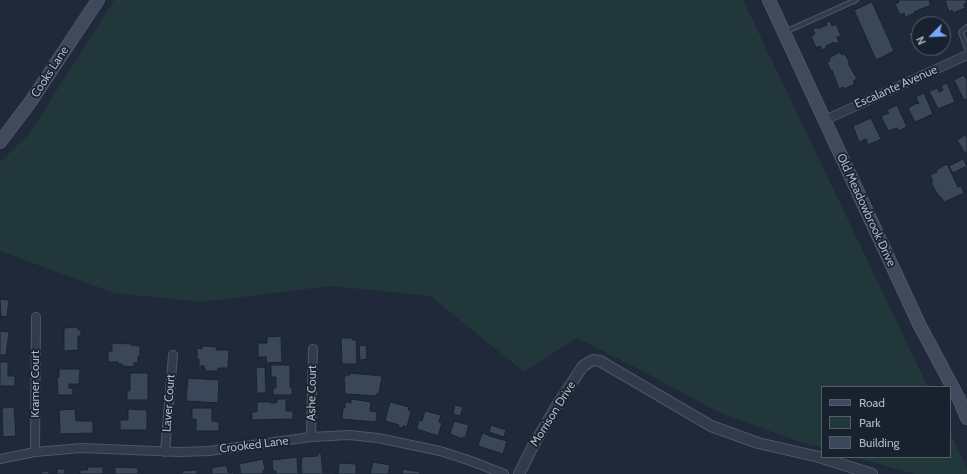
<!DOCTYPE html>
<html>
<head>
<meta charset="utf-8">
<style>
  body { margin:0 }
  #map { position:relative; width:967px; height:474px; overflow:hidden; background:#1f2939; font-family:Cabin,sans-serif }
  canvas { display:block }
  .legend { position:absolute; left:821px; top:386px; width:130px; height:72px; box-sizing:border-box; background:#18212e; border:1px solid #545d6b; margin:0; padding:5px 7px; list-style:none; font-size:12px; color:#adb6c6 }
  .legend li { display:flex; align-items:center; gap:8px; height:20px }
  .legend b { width:20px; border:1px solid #545d6b }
  .north { position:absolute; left:911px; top:16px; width:40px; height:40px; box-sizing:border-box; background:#18212e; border:1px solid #545d6b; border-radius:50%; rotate:246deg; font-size:11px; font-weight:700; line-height:16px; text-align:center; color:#adb6c6 }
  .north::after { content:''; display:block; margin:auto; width:14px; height:18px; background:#79a9ff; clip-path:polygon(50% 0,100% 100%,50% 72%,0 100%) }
</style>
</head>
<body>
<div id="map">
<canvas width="967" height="474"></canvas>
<ul class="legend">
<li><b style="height:5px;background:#404a5d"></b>Road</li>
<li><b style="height:11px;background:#21373a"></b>Park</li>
<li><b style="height:11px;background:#3a4759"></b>Building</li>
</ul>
<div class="north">N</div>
</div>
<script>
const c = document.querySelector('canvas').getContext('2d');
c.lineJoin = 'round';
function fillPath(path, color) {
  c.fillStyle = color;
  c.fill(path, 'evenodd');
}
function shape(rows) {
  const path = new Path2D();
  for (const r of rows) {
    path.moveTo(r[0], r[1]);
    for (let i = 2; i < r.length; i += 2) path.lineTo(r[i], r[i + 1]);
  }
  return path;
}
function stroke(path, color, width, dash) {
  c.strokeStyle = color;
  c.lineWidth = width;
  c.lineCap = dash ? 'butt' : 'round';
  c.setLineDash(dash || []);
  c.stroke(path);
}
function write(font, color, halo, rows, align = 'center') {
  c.font = font + ' Cabin,sans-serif';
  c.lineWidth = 3.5;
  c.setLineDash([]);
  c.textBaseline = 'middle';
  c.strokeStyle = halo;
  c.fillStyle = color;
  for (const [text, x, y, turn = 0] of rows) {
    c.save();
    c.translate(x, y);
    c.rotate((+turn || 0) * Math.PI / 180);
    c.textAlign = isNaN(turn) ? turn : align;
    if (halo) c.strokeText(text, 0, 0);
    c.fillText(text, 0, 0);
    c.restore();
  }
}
const green = shape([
  [114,0,743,0,928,387,822,387,822,448,803,443,718,412,650,375,577,338,524,372,430,296,330,286,201,302,114,293,0,251,0,162,29,134],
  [950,433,967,468,967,474,915,474,853,457,950,457]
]);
const building = shape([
  [898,0,932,0,929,1,931,5,914,12,915,13,905,17,904,13,900,15,895,4,899,2,898,0],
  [945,0,966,0,967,3,964,4,965,8,953,13,952,10,949,12,945,0],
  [872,2,894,51,876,60,854,10,872,2],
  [936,16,938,20,941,18,946,29,943,30,945,34,943,35,943,24,923,24,928,21,928,20,936,16],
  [830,21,832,26,836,24,841,36,837,37,839,42,835,44,834,42,826,46,826,48,822,50,820,46,816,48,811,36,815,34,813,29,817,27,818,29,827,25,826,23,830,21],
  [919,24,919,46,917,42,914,44,909,33,912,32,911,28,919,24],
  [840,52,842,55,845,54,849,62,848,63,857,79,853,81,855,84,844,89,843,87,839,89,832,70,831,71,827,62,830,61,829,58,840,52],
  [964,75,967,81,967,99,964,100,954,80,964,75],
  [947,83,955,102,938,109,929,91,938,88,939,92,943,90,941,86,947,83],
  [924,93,933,114,915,122,908,108,917,103,919,104,916,97,924,93],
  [897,105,907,127,898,131,897,128,888,131,881,116,889,113,887,110,897,105],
  [871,118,881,139,868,145,866,139,859,142,853,126,871,118],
  [965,135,967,138,967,152,965,153,957,140,965,135],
  [963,159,967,166,953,173,949,166,963,159],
  [947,164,958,187,961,186,964,193,944,202,941,197,940,197,936,192,931,182,933,181,930,175,937,172,936,170,947,164],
  [0,299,9,300,7,317,1,316,1,319,0,299],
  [77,327,78,330,81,330,81,336,78,336,78,350,64,351,64,328,77,327],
  [0,331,9,332,6,355,0,355,0,331],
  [281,336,282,362,267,363,266,358,267,357,258,357,258,343,267,343,267,337,281,336],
  [341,338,352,338,352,340,356,340,357,364,342,364,341,338],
  [112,343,131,344,131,345,140,346,140,356,138,356,138,363,134,363,134,367,122,366,122,364,118,364,118,362,108,362,108,351,112,351,112,343],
  [366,345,367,359,360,360,359,346,366,345],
  [202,346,217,347,216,350,229,350,228,368,218,368,218,371,205,371,205,368,204,368,204,366,199,366,199,359,197,359,197,348,202,349,202,346],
  [0,362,8,362,8,376,15,376,15,386,0,386,0,362],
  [271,365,290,365,290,387,292,387,292,395,273,395,273,388,276,388,276,377,271,377,271,365],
  [265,367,266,393,257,393,256,368,265,367],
  [59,369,80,369,79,384,69,384,69,388,73,388,73,395,58,395,57,377,59,377,59,369],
  [130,373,148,373,148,400,127,400,127,391,130,391,130,373],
  [350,373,382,376,379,394,377,393,377,396,345,394,344,377,345,377,346,375,350,375,350,373],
  [188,378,219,380,218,403,186,401,188,378],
  [277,399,286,399,286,411,293,411,293,419,252,420,252,412,257,412,257,402,271,402,271,403,276,403,277,402,277,399],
  [351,399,371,402,370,411,377,412,376,422,342,419,343,408,345,408,345,402,351,403,351,399],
  [390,402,409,407,408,410,411,411,407,427,403,426,403,428,398,427,399,425,385,421,390,402],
  [455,405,463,407,460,416,453,414,455,405],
  [14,407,16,436,3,437,2,408,14,407],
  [192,408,212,408,212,421,219,422,219,431,196,431,196,419,192,419,192,408],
  [75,409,76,421,93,421,93,433,60,434,59,410,75,409],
  [128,409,147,410,147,430,120,430,120,420,128,420,128,409],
  [425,411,441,415,439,422,442,423,438,436,417,429,419,420,422,421,425,411],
  [454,421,469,425,465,438,463,437,463,439,450,434,454,421],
  [491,425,506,430,504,437,489,432,491,425],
  [482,433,489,435,489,436,507,441,503,454,478,446,482,433],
  [318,453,321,453,323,474,302,474,301,465,302,457,318,456,318,453],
  [297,457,298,474,276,474,276,471,273,471,272,460,297,457],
  [263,459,265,470,263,471,263,474,241,474,239,464,263,459],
  [373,462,390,465,388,474,370,474,373,462],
  [339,463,356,464,356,474,335,474,338,474,339,463],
  [221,466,227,466,228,472,229,471,229,473,234,472,234,474,212,474,212,468,221,466],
  [87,467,103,467,103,474,80,474,80,470,88,470,87,467],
  [115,467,138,468,138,474,115,474,115,467],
  [57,469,64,469,65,474,49,474,57,473,57,469],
  [403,469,420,472,419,474,402,474,403,469],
  [197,470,197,474,182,474,182,471,197,470],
  [49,471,49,474,41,474,41,472,49,471]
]);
const service = shape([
  [967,27,961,32,967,49],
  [785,32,856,0]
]);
const minor = shape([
  [825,120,967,55],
  [311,437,313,349],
  [35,452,36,317],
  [165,452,173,355],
  [0,459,35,452,81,448,180,452,209,451,311,437,349,435,378,438,440,451,471,461,504,474]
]);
const tertiary = shape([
  [519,474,533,446,559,402,583,366,593,360,600,361,711,426,758,443,819,457,872,474]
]);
const secondary = shape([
  [769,0,919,324,959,399,967,418],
  [0,142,29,104,98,0]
]);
const streetNames = [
  ["Cooks Lane",50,72,-57],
  ["Escalante Avenue",896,87,-24],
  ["Old Meadowbrook Drive",866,210,65],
  ["Kramer Court",35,384,-90],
  ["Ashe Court",312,393,-89],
  ["Laver Court",169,403,-86],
  ["Morrison Drive",553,414,-58],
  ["Crooked Lane",254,445,-7]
];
fillPath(green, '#21373a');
fillPath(building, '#3a4759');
stroke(building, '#1a2330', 1);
stroke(service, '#4d5664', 6);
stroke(minor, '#4d5664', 10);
stroke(tertiary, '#4d5664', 12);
stroke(secondary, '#4d5664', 14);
stroke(service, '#333b4a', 4);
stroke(minor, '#333b4a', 8);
stroke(tertiary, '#333b4a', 10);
stroke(secondary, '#404a5d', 12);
write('12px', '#adb6c6', '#18212e', streetNames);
</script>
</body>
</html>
